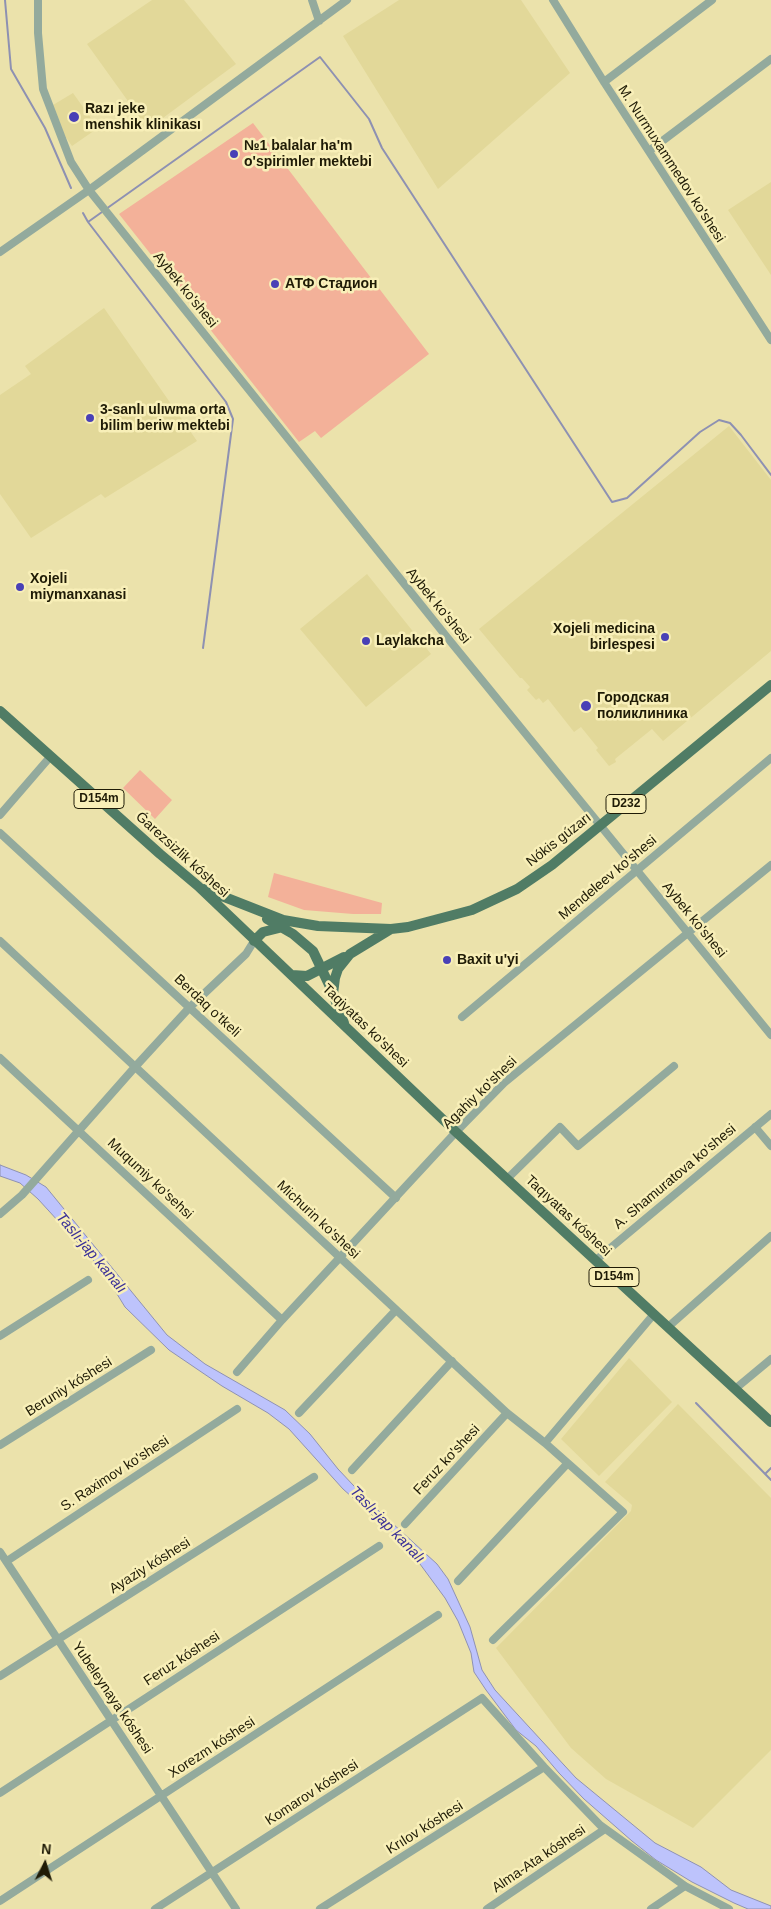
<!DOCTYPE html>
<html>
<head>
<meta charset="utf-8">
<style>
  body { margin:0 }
  #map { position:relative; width:771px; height:1909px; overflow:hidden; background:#ebe2ab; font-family:Arial,sans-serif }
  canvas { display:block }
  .north { position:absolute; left:20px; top:1839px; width:50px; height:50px; -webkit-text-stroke:4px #f8efb8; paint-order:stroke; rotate:5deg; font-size:14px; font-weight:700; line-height:20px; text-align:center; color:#1f1b06 }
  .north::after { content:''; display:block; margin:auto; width:18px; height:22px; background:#1f1b06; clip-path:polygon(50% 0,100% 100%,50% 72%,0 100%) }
</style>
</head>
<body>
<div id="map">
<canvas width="771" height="1909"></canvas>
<div class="north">N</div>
</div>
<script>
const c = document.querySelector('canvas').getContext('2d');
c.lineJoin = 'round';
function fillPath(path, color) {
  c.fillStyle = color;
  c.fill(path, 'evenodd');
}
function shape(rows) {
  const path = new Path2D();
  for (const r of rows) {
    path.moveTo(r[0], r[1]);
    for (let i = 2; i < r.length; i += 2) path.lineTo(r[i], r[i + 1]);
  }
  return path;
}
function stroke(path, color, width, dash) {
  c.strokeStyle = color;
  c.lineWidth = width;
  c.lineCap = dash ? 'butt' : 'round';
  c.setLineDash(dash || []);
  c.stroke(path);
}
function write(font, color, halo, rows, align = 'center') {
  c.font = font + ' Arial,sans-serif';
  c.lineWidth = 5;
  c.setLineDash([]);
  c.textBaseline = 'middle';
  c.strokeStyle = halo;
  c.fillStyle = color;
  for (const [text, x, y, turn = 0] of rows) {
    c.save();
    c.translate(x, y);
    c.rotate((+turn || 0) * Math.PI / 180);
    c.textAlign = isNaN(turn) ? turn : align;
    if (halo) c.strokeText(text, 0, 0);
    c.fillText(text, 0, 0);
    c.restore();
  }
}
const built = shape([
  [152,0,184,0,236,64,148,129,87,44],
  [399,0,521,0,570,73,438,189,343,36],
  [73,93,98,128,72,146,65,136,53,105],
  [771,182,771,275,728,210],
  [104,308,197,441,105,498,101,494,31,538,0,494,0,395,31,374,25,366],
  [729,426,771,480,771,651,663,741,652,729,615,759,616,762,609,766,596,750,598,748,581,727,574,732,548,699,543,703,539,698,536,700,527,690,530,687,522,678,520,678,479,629],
  [367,574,431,654,366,707,300,629],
  [629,1358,672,1402,599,1476,561,1439],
  [678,1404,771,1498,771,1750,693,1828,606,1779,571,1748,496,1648,631,1511,632,1505,605,1482]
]);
const green = shape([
  [253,123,429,354,321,438,315,431,299,442,119,214],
  [140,770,172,800,155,819,123,788],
  [274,873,382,903,381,914,353,914,304,910,268,897]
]);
const water = shape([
  [0,1165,26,1175,46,1187,167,1335,205,1364,285,1410,310,1434,338,1469,369,1502,437,1564,448,1579,470,1627,482,1670,495,1690,576,1778,655,1843,701,1867,731,1890,771,1906,771,1909,748,1909,734,1903,692,1882,656,1860,632,1841,584,1799,559,1773,536,1746,516,1730,486,1690,474,1672,471,1653,458,1621,445,1598,406,1545,343,1489,289,1429,268,1413,222,1386,169,1350,125,1307,109,1281,90,1256,38,1199,20,1183,0,1176,0,1165]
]);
const stream = shape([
  [5,0,11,69,45,128,71,188],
  [106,209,320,57,369,119,382,148,612,502,627,498,700,432,719,420,730,423,741,435,771,475],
  [83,213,88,222,226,402,233,419,203,648],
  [88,222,102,212],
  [696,1403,771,1480],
  [765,1474,771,1468]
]);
const minor = shape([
  [38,0,38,33,43,89,71,162,89,190,446,636,771,1035],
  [312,0,319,21],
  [553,0,604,82,771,340],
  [604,82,712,0],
  [649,151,771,59],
  [0,252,89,190,347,0],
  [0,815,50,757],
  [0,833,396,1198],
  [0,941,507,1413,545,1443,623,1512,493,1640],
  [462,1017,771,758],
  [0,1058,282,1320],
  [755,1127,771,1146],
  [507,1179,560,1127,578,1146,674,1066],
  [0,1214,22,1195,135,1067,190,1007,246,954,254,941],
  [596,1260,771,1114],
  [668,1327,771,1236],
  [0,1336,88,1280],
  [237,1372,282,1320,456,1132,504,1083,771,865],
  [735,1389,771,1359],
  [299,1413,396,1310],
  [545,1443,654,1314],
  [0,1445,151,1350],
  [352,1470,452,1361],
  [405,1524,507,1413],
  [0,1552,236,1909],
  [7,1561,237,1409],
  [458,1581,567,1464],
  [0,1676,314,1477],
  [0,1793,379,1546],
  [0,1901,438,1615],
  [155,1909,482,1698,544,1767,600,1825,685,1886,729,1909],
  [320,1909,544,1767],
  [487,1909,605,1829],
  [651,1909,685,1886]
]);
const major = shape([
  [0,711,160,854,198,886,456,1132,771,1422],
  [204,889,283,920,318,926,391,929,408,927,472,910,517,889,552,865,771,685],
  [267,919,293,934,313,951,333,993],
  [254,941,263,932,283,927],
  [292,975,307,976,344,957],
  [344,1023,333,994,335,978,338,969,350,954,391,929]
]);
const markers = [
  [74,117,6,"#4940b6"],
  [234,154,5,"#4940b6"],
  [275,284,5,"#4940b6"],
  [90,418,5,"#4940b6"],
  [20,587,5,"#4940b6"],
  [665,637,5,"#4940b6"],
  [366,641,5,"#4940b6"],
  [586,706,6,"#4940b6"],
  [447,960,5,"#4940b6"]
];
const shields = [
  [99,799,50],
  [626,804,40],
  [614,1277,50]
];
const shieldNames = [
  ["D154m",99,799],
  ["D232",626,804],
  ["D154m",614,1277]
];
const poiNames = [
  ["Razı jeke",85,109],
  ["menshik klinikası",85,125],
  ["№1 balalar ha'm",244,146],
  ["o'spirimler mektebi",244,162],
  ["АТФ Стадион",285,284],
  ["3-sanlı ulıwma orta",100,410],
  ["bilim beriw mektebi",100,426],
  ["Xojeli",30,579],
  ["miymanxanasi",30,595],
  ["Xojeli medicina",655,629,"right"],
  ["birlespesi",655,645,"right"],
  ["Laylakcha",376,641],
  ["Городская",597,698],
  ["поликлиника",597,714],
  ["Baxit u'yi",457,960]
];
const streetNames = [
  ["M. Nurmuxammedov ko'shesi",671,164,57],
  ["Aybek ko'shesi",185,290,51],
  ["Aybek ko'shesi",438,606,51],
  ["Nókis gúzarı",559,840,-38],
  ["Ǵarezsizlik kóshesi",182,855,42],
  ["Mendeleev ko'shesi",608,878,-40],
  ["Aybek ko'shesi",694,920,51],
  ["Berdaq o'tkeli",207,1006,43],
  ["Taqiyatas ko'shesi",365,1026,44],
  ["Agahiy ko'shesi",480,1093,-44],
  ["A. Shamuratova ko'shesi",675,1177,-40],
  ["Muqumiy ko'sehsi",150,1179,43],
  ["Taqıyatas kóshesi",568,1216,43],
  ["Michurin ko'shesi",318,1220,43],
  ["Beruniy kóshesi",69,1387,-32],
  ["Feruz ko'shesi",447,1460,-47],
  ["S. Raximov ko'shesi",115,1474,-33],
  ["Ayaziy kóshesi",150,1566,-32],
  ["Feruz kóshesi",182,1659,-33],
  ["Yubeleynaya kóshesi",112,1698,56],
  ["Xorezm kóshesi",212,1748,-33],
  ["Komarov kóshesi",312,1793,-33],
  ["Krılov kóshesi",425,1828,-32],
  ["Alma-Ata kóshesi",539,1859,-34]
];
const waterNames = [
  ["Taslı-jap kanalı",91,1253,50],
  ["Taslı-jap kanalı",387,1525,46]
];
fillPath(built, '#e2d899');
fillPath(green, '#f3b199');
fillPath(water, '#bdc3fc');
stroke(water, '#8e91b2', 1);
stroke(stream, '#8e91b2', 2);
stroke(minor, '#93aa9d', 8);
stroke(major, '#507c65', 10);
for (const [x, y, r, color] of markers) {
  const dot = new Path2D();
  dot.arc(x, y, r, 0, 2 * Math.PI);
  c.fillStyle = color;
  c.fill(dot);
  stroke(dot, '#f8efb8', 2);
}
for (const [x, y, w] of shields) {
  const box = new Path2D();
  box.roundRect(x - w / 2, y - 9.5, w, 19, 4);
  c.fillStyle = '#f8efb8';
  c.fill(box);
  stroke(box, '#1f1b06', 1);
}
write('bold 12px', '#1f1b06', null, shieldNames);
write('bold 14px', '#1f1b06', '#f8efb8', poiNames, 'left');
write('14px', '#1f1b06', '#f8efb8', streetNames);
write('italic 15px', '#3a3098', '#f8efb8', waterNames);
</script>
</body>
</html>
